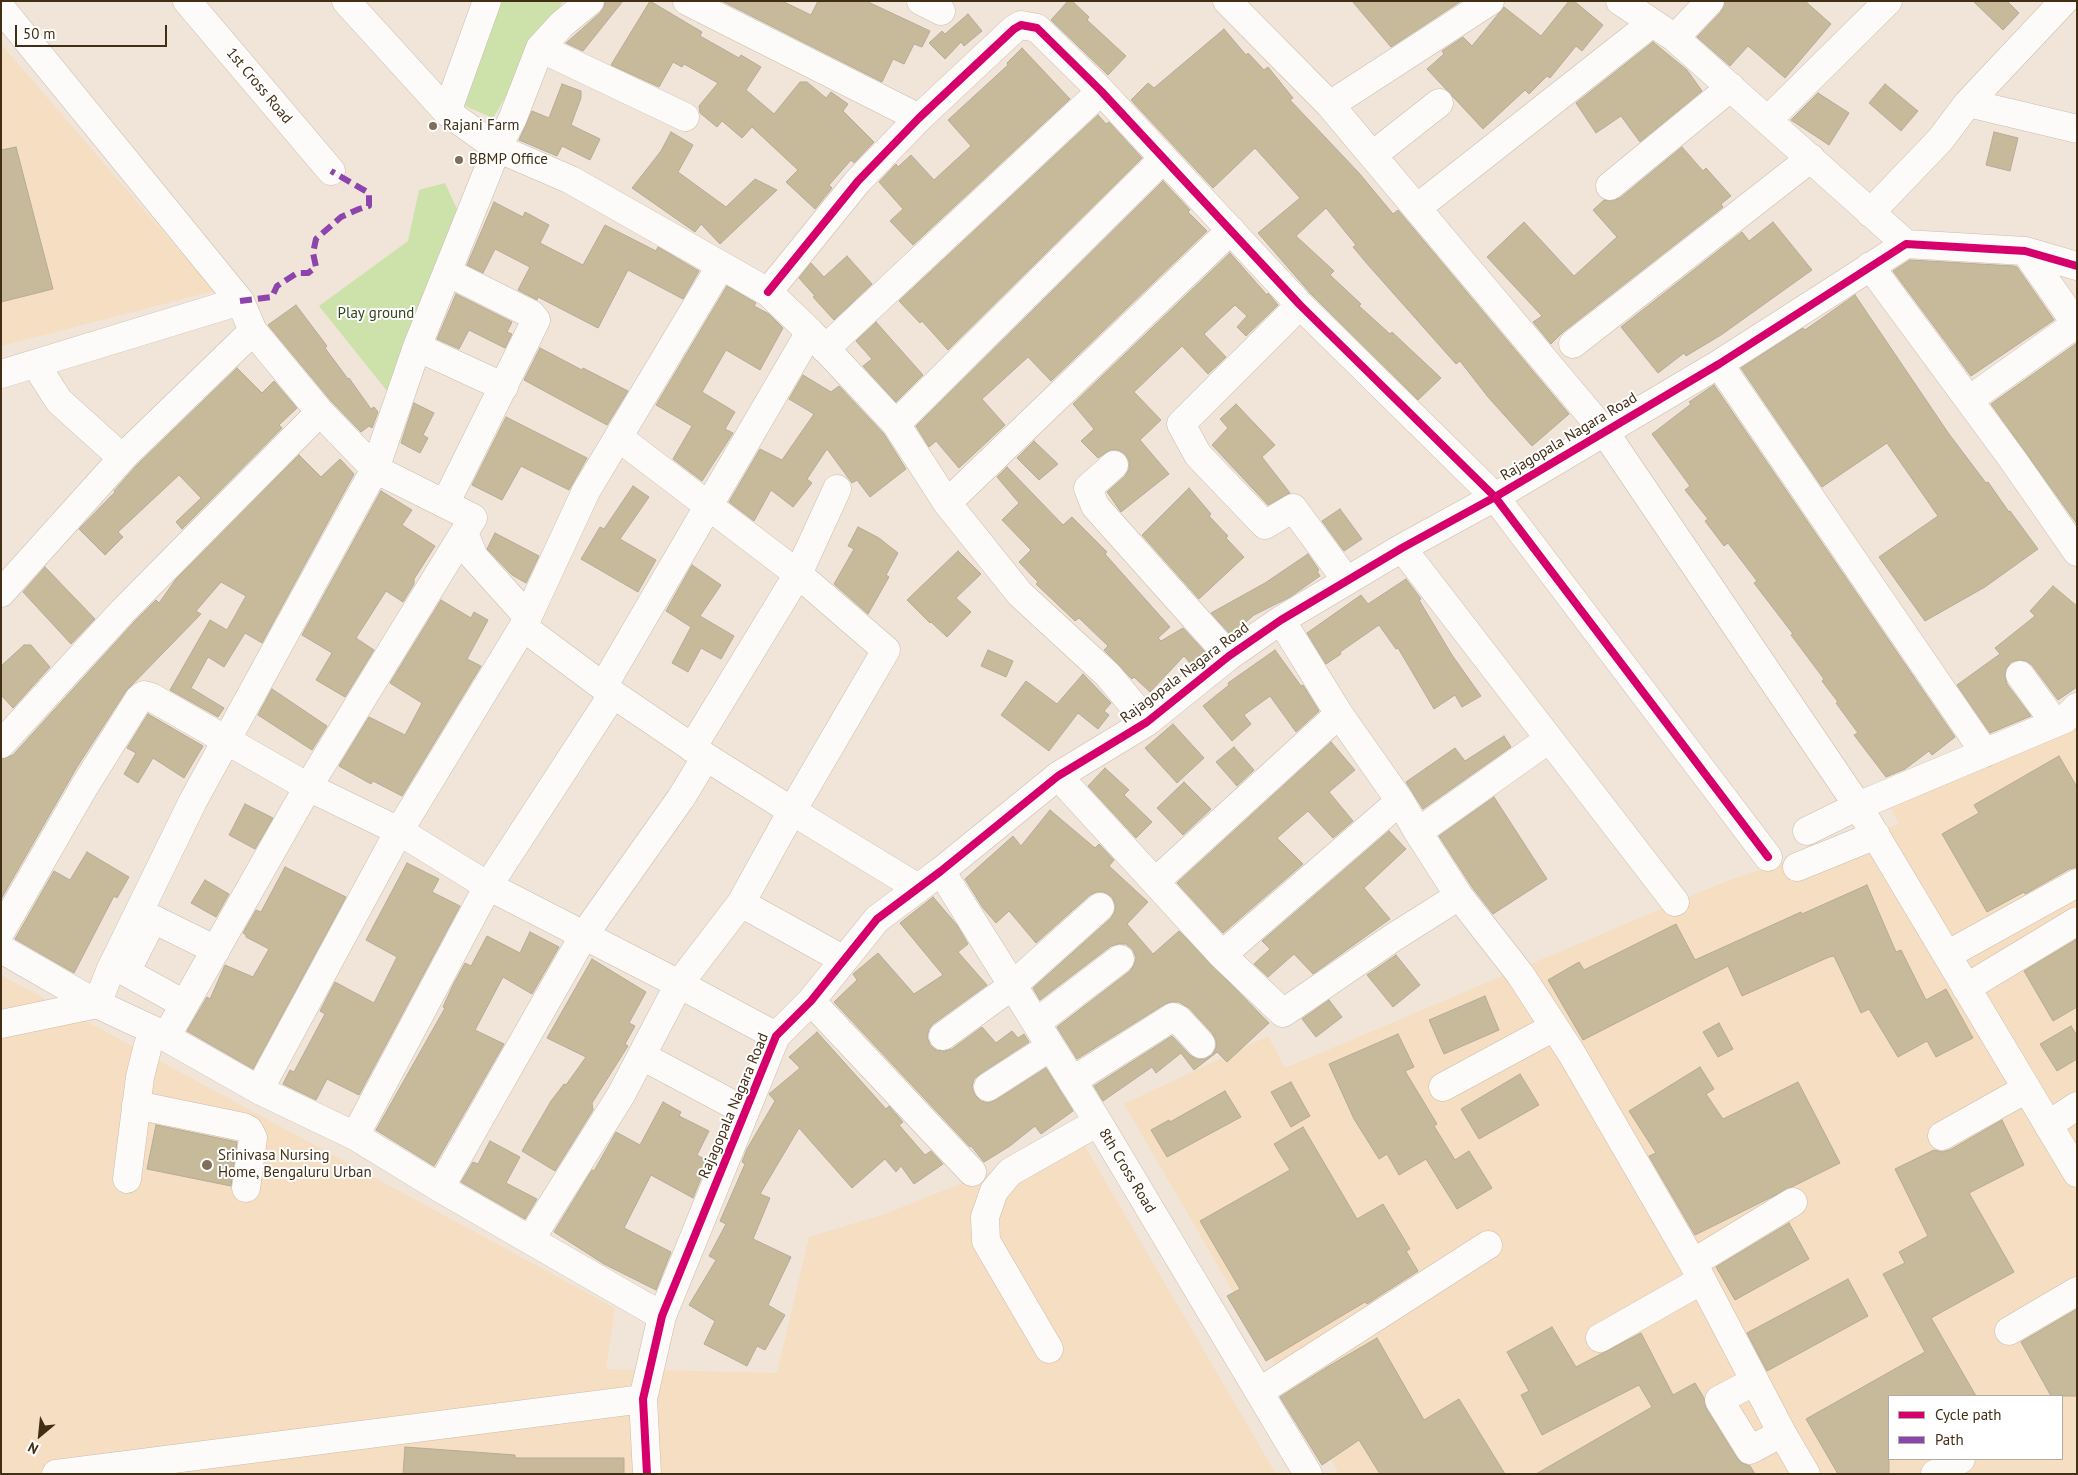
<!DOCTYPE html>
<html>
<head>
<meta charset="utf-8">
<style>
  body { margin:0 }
  #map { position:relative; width:2078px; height:1475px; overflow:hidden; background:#f0e5d8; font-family:"PT Sans",sans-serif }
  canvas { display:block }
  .frame { position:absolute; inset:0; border:2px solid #422e15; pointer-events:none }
  .legend { position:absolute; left:1888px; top:1395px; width:175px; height:65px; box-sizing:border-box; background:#fff; border:1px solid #b3aba1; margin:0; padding:6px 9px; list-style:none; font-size:15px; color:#422e15 }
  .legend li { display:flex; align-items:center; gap:10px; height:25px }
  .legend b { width:25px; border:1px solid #b3aba1 }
  .north { position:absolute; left:15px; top:1410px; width:50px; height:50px; -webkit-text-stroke:4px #fff; paint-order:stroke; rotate:208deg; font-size:14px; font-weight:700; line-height:20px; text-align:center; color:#422e15 }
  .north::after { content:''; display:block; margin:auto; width:18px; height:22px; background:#422e15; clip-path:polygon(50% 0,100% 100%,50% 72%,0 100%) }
  .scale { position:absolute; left:15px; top:25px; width:152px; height:22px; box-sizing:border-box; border:2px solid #422e15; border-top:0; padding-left:6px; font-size:15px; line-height:18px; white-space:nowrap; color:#422e15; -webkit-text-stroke:4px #fff; paint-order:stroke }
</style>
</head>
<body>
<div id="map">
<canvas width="2078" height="1475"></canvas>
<div class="frame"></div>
<ul class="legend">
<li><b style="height:6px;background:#d6006c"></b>Cycle path</li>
<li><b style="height:6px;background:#8e44ad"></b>Path</li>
</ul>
<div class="north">N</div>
<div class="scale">50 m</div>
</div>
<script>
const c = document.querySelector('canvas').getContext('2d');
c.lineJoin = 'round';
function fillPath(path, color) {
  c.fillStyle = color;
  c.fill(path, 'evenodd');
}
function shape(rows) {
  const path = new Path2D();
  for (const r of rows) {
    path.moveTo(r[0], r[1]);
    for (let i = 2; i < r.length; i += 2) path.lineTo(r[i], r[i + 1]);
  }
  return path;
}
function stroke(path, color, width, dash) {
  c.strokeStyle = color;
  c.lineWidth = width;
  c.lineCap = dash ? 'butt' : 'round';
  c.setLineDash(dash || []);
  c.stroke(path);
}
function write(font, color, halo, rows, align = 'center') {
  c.font = font + ' "PT Sans",sans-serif';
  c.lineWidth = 4;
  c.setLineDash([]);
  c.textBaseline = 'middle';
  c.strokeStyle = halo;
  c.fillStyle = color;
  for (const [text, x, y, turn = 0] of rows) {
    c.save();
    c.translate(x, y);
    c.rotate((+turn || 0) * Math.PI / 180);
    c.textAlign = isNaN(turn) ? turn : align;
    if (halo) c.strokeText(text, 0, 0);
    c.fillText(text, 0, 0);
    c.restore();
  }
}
const built = shape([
  [1,44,214,291,1,346],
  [2077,716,2077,1474,1339,1474,1124,1104,1268,1036,1285,1068,1727,881,1899,824,1880,789],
  [1889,1396,2062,1396,2062,1459,1889,1459],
  [1,975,615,1308,606,1369,777,1373,809,1237,885,1214,1079,1136,1276,1474,1,1474]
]);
const green = shape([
  [499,1,565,1,562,3,493,118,456,102],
  [445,183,462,220,387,391,319,306,408,241,419,190]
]);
const building = shape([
  [605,1,623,1,583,51,566,43,600,13,604,7,605,1],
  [650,1,702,32,700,36,739,58,741,55,761,67,746,90,774,114,800,82,807,82,826,98,831,92,848,104,843,111,874,142,854,163,851,160,829,185,832,188,815,209,786,182,798,170,752,127,742,138,722,121,717,127,700,113,699,106,718,83,684,64,682,67,673,62,659,87,611,65,650,1],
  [722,1,782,1,811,15,818,1,866,1,930,31,922,47,914,44,904,64,893,59,882,82,722,1],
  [1068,1,1072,1,1089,17,1087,20,1126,56,1108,75,1051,20,1068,1],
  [1352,1,1461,1,1391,47,1352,1],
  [1569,1,1574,1,1603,25,1582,51,1576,46,1550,78,1547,76,1529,94,1525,90,1483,129,1427,69,1444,54,1442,51,1463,37,1472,46,1504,7,1541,36,1569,1],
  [1725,1,1805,1,1831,24,1785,78,1748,46,1730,66,1697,37,1721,12,1725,1],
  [1973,1,2007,1,2019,13,2003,30,1973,1],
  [968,14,982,31,964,46,961,42,945,59,929,43,942,31,945,34,968,14],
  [1224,29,1246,55,1248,53,1264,70,1268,67,1293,98,1290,100,1359,173,1393,214,1398,210,1569,414,1532,446,1488,397,1460,361,1456,364,1369,266,1353,247,1356,245,1326,208,1296,236,1334,271,1330,275,1361,304,1359,306,1390,334,1392,332,1441,378,1418,400,1311,294,1258,233,1300,198,1255,148,1213,188,1131,100,1148,83,1154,88,1224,29],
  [1653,42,1687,70,1702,91,1640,142,1621,116,1596,133,1576,103,1653,42],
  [1022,48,1070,99,913,245,890,221,903,209,879,182,896,164,898,167,911,155,934,180,971,146,948,120,1008,65,1007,63,1022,48],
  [562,84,581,91,581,98,571,125,600,139,590,160,562,146,557,156,519,140,532,111,549,118,562,84],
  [1885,84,1918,111,1901,131,1869,103,1885,84],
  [1818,93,1849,113,1829,145,1791,120,1818,93],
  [1098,115,1106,124,1109,122,1142,158,948,350,922,321,920,323,899,301,1098,115],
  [671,132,693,145,678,172,726,207,755,179,777,190,720,244,701,224,695,232,632,188,661,151,671,132],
  [1994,132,2018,138,2010,171,1986,165,1994,132],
  [16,147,53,289,1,302,1,150,16,147],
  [1682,147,1703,171,1706,168,1731,196,1721,204,1723,207,1563,332,1551,344,1533,322,1542,316,1487,257,1524,222,1574,276,1617,237,1593,210,1604,200,1612,201,1620,198,1682,147],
  [1163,181,1190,210,1188,212,1207,231,1051,381,1028,357,982,399,1005,425,959,468,936,441,929,447,916,426,1163,181],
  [494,202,523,217,525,212,549,225,540,243,583,265,605,225,656,251,658,247,699,271,683,299,628,270,598,328,538,297,537,300,518,290,530,267,495,249,483,273,467,265,494,202],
  [1773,222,1812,270,1721,335,1686,356,1684,353,1658,373,1621,327,1742,232,1749,241,1773,222],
  [1230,253,1267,295,1268,293,1278,305,1246,336,1237,327,1247,316,1235,305,1204,334,1226,357,1208,374,1182,346,1134,392,1161,420,1140,440,1169,474,1121,512,1107,492,1125,476,1129,469,1129,461,1125,454,1118,450,1110,450,1098,458,1081,441,1094,429,1073,404,1230,253],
  [847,256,872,284,834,320,813,297,815,296,799,278,811,263,824,277,847,256],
  [1910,260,2014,266,2017,267,2054,320,1971,376,1893,271,1910,260],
  [727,286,756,303,754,306,769,314,783,328,760,370,726,350,702,392,735,412,725,429,733,433,702,481,673,459,692,426,656,405,727,286],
  [456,294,512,322,507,332,512,334,505,348,469,330,459,349,437,339,456,294],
  [1855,295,1949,434,1986,483,1988,482,2009,512,2010,511,2038,549,1985,587,1925,621,1879,557,1938,516,1887,443,1822,487,1741,368,1803,328,1805,330,1855,295],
  [296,305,327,346,325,348,348,379,349,378,371,409,374,407,378,412,372,428,369,426,361,432,332,402,268,325,296,305],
  [876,322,923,375,896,402,863,366,872,359,856,341,876,322],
  [2077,343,2077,524,1991,404,2077,343],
  [540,348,582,370,583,368,628,391,607,425,524,380,540,348],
  [237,368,262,393,274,381,297,408,279,425,282,428,182,529,176,522,201,498,179,475,118,532,123,537,105,555,79,529,115,492,114,491,136,466,237,368],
  [803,375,831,392,839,386,884,434,906,469,870,497,857,480,852,483,827,449,807,479,812,483,793,507,771,490,754,521,729,502,760,449,782,460,814,414,789,399,803,375],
  [1714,385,1955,737,1932,755,1929,751,1905,769,1886,777,1854,735,1858,733,1836,703,1838,702,1822,681,1824,679,1791,635,1793,634,1754,583,1757,581,1728,543,1724,546,1705,521,1708,519,1685,490,1690,486,1652,434,1691,404,1689,402,1714,385],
  [414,403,434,413,423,435,428,438,420,453,401,443,414,403],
  [1236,404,1275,445,1262,457,1290,493,1268,505,1212,445,1228,428,1220,419,1236,404],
  [506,417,587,458,569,490,521,466,502,500,472,485,506,417],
  [1034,441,1058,464,1039,480,1017,458,1034,441],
  [299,455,321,477,340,459,354,474,262,643,245,633,224,667,208,657,191,688,224,708,218,717,170,690,210,620,227,630,246,596,221,582,196,611,201,614,126,691,77,767,1,899,1,759,13,755,134,622,156,600,159,603,176,579,299,455],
  [1007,467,1063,525,1072,517,1107,552,1105,554,1170,627,1158,638,1161,641,1183,628,1205,652,1191,664,1184,656,1150,692,1134,677,1132,679,1104,650,1108,646,1079,618,1075,621,1036,584,1038,582,1019,562,1031,550,1002,520,1019,503,997,477,1007,467],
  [633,486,649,497,620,539,656,560,638,592,581,559,600,527,604,529,633,486],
  [1189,488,1211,514,1209,516,1228,536,1226,538,1244,557,1199,599,1142,535,1189,488],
  [381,491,412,510,402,525,435,546,414,579,414,584,403,602,386,591,356,638,374,650,345,697,316,680,332,653,302,635,381,491],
  [1340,509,1362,539,1344,551,1322,521,1340,509],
  [858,527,879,538,898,553,886,575,889,577,868,614,834,584,854,549,848,546,858,527],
  [495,533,539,556,526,583,512,575,487,549,495,533],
  [958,551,981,574,956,598,971,612,947,637,931,622,930,623,907,600,958,551],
  [1308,554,1319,570,1317,571,1320,576,1290,597,1254,615,1231,635,1211,613,1265,583,1308,554],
  [692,565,721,585,700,616,734,636,721,659,701,648,688,672,672,663,691,627,666,611,692,565],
  [45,567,95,619,71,644,23,592,45,567],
  [1406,579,1421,599,1419,600,1452,655,1481,696,1462,707,1455,695,1434,709,1398,648,1396,649,1379,625,1340,652,1341,654,1326,664,1307,633,1361,595,1368,604,1406,579],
  [2053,586,2077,606,2077,687,2058,700,2032,665,2026,661,2018,660,2011,662,2006,669,2005,677,2007,684,2031,716,1990,733,1957,685,2000,654,1995,648,2035,616,2030,611,2053,586],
  [441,600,471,618,474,612,488,620,467,659,481,666,402,796,373,781,371,784,339,766,369,717,405,735,422,703,390,683,441,600],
  [24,645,31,645,50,667,13,708,1,695,1,666,24,645],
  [988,650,1013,661,1006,677,981,666,988,650],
  [1275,650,1301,686,1303,685,1319,711,1296,732,1270,696,1244,715,1251,724,1232,741,1203,706,1229,685,1228,683,1275,650],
  [1083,674,1111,703,1104,711,1109,715,1098,729,1078,713,1049,751,1001,715,1026,681,1057,704,1083,674],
  [272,689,327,726,312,750,258,715,272,689],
  [148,714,203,746,184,778,153,758,138,783,124,774,136,753,127,748,148,714],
  [1173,724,1204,758,1177,783,1145,748,1173,724],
  [1504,736,1511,747,1423,809,1406,782,1455,748,1465,761,1504,736],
  [1331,742,1355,770,1329,792,1353,821,1333,838,1308,811,1277,838,1303,864,1223,933,1177,883,1331,742],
  [1234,747,1254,770,1237,786,1216,762,1234,747],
  [2059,756,2077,787,2077,867,2069,869,2025,894,2024,892,1987,912,1942,834,1979,813,1974,805,2059,756],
  [1105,768,1129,790,1124,795,1152,822,1136,838,1088,786,1105,768],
  [1184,782,1211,809,1183,835,1157,808,1184,782],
  [1494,797,1547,879,1493,914,1472,887,1439,836,1494,797],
  [245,804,273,818,255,849,229,835,245,804],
  [1050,810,1095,848,1099,844,1114,860,1109,866,1148,902,1127,924,1153,954,1179,931,1269,1023,1227,1062,1217,1052,1194,1070,1181,1053,1156,1073,1152,1067,1103,1101,1094,1086,1172,1036,1190,1055,1197,1059,1205,1059,1212,1055,1216,1048,1216,1041,1212,1033,1189,1008,1179,1002,1171,1002,1165,1004,1077,1059,1057,1027,1130,971,1134,965,1136,958,1133,950,1126,944,1118,944,1111,946,1040,1000,1033,988,1111,918,1115,911,1115,904,1112,897,1104,892,1096,892,1090,895,1036,943,1009,911,996,923,983,908,965,879,1013,836,1021,846,1050,810],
  [1389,831,1406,849,1364,888,1390,919,1313,974,1294,954,1268,977,1254,964,1270,949,1262,941,1389,831],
  [87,852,129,877,117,898,114,896,74,973,15,939,54,871,70,880,87,852],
  [407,863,439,879,432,892,460,906,359,1095,327,1079,316,1100,283,1084,290,1070,294,1072,325,1014,320,1011,335,982,374,1003,397,957,366,940,407,863],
  [285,867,346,897,253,1069,187,1031,207,997,210,999,225,965,253,977,269,949,246,937,246,935,243,933,256,910,261,912,285,867],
  [205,880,229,894,216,917,191,903,205,880],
  [1867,885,1896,952,1901,950,1926,1000,1946,989,1973,1038,1936,1057,1927,1041,1898,1057,1869,1009,1861,1013,1834,956,1829,957,1742,996,1728,966,1583,1040,1548,980,1579,962,1584,970,1676,924,1695,960,1801,912,1802,914,1867,885],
  [933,897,957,925,968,944,958,952,987,985,933,1024,929,1029,927,1037,930,1045,936,1050,945,1051,952,1049,982,1027,996,1043,1012,1031,1018,1038,1024,1034,1029,1042,980,1074,974,1079,972,1087,975,1095,981,1101,988,1103,996,1100,1046,1068,1073,1111,1041,1134,1035,1126,1010,1146,984,1162,971,1146,970,1147,834,1002,857,980,853,974,878,953,914,994,943,975,900,923,933,897],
  [530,932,559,947,532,994,503,977,475,1030,504,1044,434,1166,376,1130,445,1008,443,1007,453,985,465,963,471,966,487,936,520,953,530,932],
  [2077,939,2077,1007,2053,1021,2024,971,2077,939],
  [1396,955,1420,985,1393,1007,1367,975,1396,955],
  [592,959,646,992,629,1023,635,1026,625,1044,628,1046,592,1103,593,1110,555,1171,522,1151,551,1101,564,1084,566,1085,586,1057,547,1038,592,959],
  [1485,996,1499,1030,1444,1054,1429,1020,1485,996],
  [1329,1000,1342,1017,1316,1037,1302,1019,1329,1000],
  [1719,1023,1733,1049,1718,1057,1703,1032,1719,1023],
  [2071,1026,2077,1036,2077,1059,2057,1071,2040,1044,2071,1026],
  [817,1032,886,1109,889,1106,903,1122,899,1125,925,1155,931,1151,943,1164,914,1184,901,1166,896,1172,885,1159,852,1188,799,1128,760,1194,770,1198,753,1239,791,1257,768,1305,785,1315,765,1350,757,1346,747,1366,704,1344,715,1321,689,1305,716,1260,709,1256,726,1224,720,1221,745,1164,742,1162,747,1149,775,1101,769,1094,800,1068,789,1057,817,1032],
  [1398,1034,1414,1067,1405,1071,1437,1124,1434,1126,1455,1160,1469,1151,1492,1188,1457,1209,1426,1159,1399,1175,1387,1154,1379,1159,1354,1119,1329,1064,1398,1034],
  [1700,1067,1714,1089,1706,1094,1723,1119,1798,1082,1840,1163,1695,1235,1649,1156,1656,1153,1629,1111,1700,1067],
  [1520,1074,1539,1105,1479,1139,1461,1109,1520,1074],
  [1291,1082,1310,1116,1291,1127,1271,1092,1291,1082],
  [1225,1091,1241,1117,1167,1157,1151,1130,1169,1120,1170,1122,1225,1091],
  [663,1102,681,1112,679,1116,709,1131,697,1155,708,1161,693,1198,651,1175,624,1228,671,1252,656,1290,604,1264,554,1232,592,1170,594,1171,616,1132,640,1145,663,1102],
  [2002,1120,2024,1165,1969,1193,2014,1272,1931,1318,1976,1396,1889,1396,1889,1474,1838,1474,1806,1419,1925,1352,1883,1274,1905,1263,1899,1252,1928,1236,1895,1169,1934,1150,1942,1152,1950,1150,2002,1120],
  [156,1125,237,1142,231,1186,147,1169,156,1125],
  [1303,1127,1357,1219,1383,1204,1410,1249,1406,1251,1418,1271,1379,1296,1367,1304,1365,1302,1266,1361,1227,1296,1240,1289,1200,1221,1290,1170,1274,1144,1303,1127],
  [490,1141,520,1157,506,1183,537,1199,525,1219,461,1182,473,1162,478,1164,490,1141],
  [1789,1223,1809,1259,1735,1300,1716,1267,1789,1223],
  [1848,1279,1868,1316,1767,1371,1747,1333,1848,1279],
  [2077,1309,2077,1396,2051,1396,2021,1342,2077,1309],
  [1552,1327,1576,1367,1641,1333,1673,1395,1695,1383,1704,1398,1706,1408,1737,1458,1742,1463,1750,1466,1755,1474,1536,1474,1652,1407,1639,1385,1542,1435,1521,1395,1529,1391,1507,1352,1552,1327],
  [1377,1338,1424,1420,1459,1399,1505,1474,1380,1474,1359,1440,1322,1465,1280,1397,1329,1366,1377,1338],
  [405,1447,515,1455,515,1458,624,1458,624,1474,403,1474,405,1447]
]);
const minor = shape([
  [187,1,331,171],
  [346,1,447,112,497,148,571,180,768,292,810,332,896,424,947,503,1020,594,1108,675,1147,722],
  [687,1,919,118],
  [921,1,941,11],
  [1227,1,1330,105,1604,431,1858,806,2077,1173],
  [1620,1,1675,38,1906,244],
  [1,8,240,301,253,331,320,412,375,469,473,518,308,787,166,1037],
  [1675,38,1710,1],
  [540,48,685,117],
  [1968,103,2077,129],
  [1330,105,1490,1],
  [447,112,487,1],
  [1768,120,1888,1],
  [1373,155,1439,103],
  [1610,186,1731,87],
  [1417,208,1652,23],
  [1870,213,1940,140,1968,103,2064,1],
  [2025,251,2077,325],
  [1870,266,2013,460,2077,552],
  [768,292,858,181,919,118,1014,29,1021,25,1037,28,1101,91,1300,305,1495,497,1768,857],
  [1300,305,1181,424,1198,455,1265,525,1293,508,1347,581],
  [1573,344,1811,158],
  [417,347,504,387],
  [825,349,1101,91],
  [1719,364,1985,753],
  [36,365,59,401,120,456,125,455,253,331],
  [1,374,240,301],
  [1969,400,2076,324],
  [896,424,1164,158],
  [1114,465,1088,488,1095,506,1229,656],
  [947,503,1231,230],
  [445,504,536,320,531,314,447,272],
  [464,533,474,557,528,617],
  [1402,548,1675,902],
  [1,593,125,455],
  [1281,620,1339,714,1400,801,1418,832,1459,896,1520,974,1572,1054,1693,1263,1782,1433,1806,1474],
  [2020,675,2055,723],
  [604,685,810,332],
  [613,694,706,757],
  [1,744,123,611,320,412],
  [692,748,798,574,837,489],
  [1058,776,1222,955,1400,801],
  [1807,831,1858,806,2065,719,2077,707],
  [1418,832,1549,739],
  [1797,867,1876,835],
  [941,871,1098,1122,1308,1474],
  [1155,882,1339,714],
  [741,903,844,960],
  [1,931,84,787,139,699,144,695,151,697,308,787,399,831,488,886,679,984,776,1036],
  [1,949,97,1004,155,1031,259,1090,355,1136,440,1188,662,1316],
  [1222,955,1283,1013,1394,937,1459,896],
  [1947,955,2077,883],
  [1966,988,2077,921],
  [811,1001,972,1172],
  [184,1004,126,972,153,919,216,950],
  [1036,1023,1120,959],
  [1,1024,97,1004,110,971,193,801,375,469,417,347,497,148,512,120,540,48,562,24,590,1],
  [943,1036,1012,986,1100,907],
  [642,1056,745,1111],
  [1072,1081,1173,1017,1178,1019,1201,1044],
  [988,1087,1050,1047],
  [1443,1087,1554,1027],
  [259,1090,399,831,523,627,586,491,720,267],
  [136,1105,243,1127,249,1130,253,1138,246,1188],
  [2048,1125,2077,1106],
  [355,1136,488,886,613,694,523,627],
  [1942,1136,2026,1089],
  [127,1179,140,1077,148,1045,155,1031],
  [440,1188,584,935,681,798,706,757,792,811,886,650,798,574,618,437],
  [530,1240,621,1095,679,984,741,903,792,811,918,888],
  [1693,1263,1793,1202],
  [2009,1331,2077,1291],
  [1600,1338,1702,1280],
  [1049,1349,986,1241,985,1217,994,1191,1010,1172,1098,1122],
  [1755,1381,1719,1400,1750,1450,1782,1433],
  [1259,1392,1488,1245],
  [56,1474,643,1399],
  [647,1474,643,1399,662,1316,776,1036,811,1001,877,919,941,871,1058,776,1147,722,1229,656,1281,620,1402,548,1495,497,1719,364,1906,244,2025,251,2077,266],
  [1935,1474,1961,1459]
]);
const quiet = shape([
  [240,301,272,297,277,286,297,273,308,273,316,267,313,253,316,239,341,217,359,209,369,206,369,193,331,171]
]);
const cycleway = shape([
  [768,292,858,181,919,118,1014,29,1021,25,1037,28,1101,91,1300,305,1495,497,1768,857],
  [647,1474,643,1399,662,1316,776,1036,811,1001,877,919,941,871,1058,776,1147,722,1229,656,1281,620,1402,548,1495,497,1719,364,1906,244,2025,251,2077,266]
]);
const markers = [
  [433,126,5,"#7f6e59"],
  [459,160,5,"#7f6e59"],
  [207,1165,6,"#7f6e59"]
];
const streetNames = [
  ["1st Cross Road",259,86,50],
  ["Rajagopala Nagara Road",1569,437,-31],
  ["Rajagopala Nagara Road",1185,673,-37],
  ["Rajagopala Nagara Road",734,1106,-67],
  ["8th Cross Road",1127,1171,59]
];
const poiNames = [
  ["Rajani Farm",443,126],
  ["BBMP Office",469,160],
  ["Srinivasa Nursing",218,1156],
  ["Home, Bengaluru Urban",218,1173]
];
const parkNames = [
  ["Play ground",376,314]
];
fillPath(built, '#f6dec3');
fillPath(green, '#cde2ab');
fillPath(building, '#c7ba9a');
stroke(building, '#b5ab97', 1);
stroke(minor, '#cbbcab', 29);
stroke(minor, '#fdfbf9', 28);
stroke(quiet, '#8e44ad', 6, [12, 6]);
stroke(cycleway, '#d6006c', 8);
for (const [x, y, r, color] of markers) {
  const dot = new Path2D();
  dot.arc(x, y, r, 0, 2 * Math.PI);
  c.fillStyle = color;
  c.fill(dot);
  stroke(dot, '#fff', 2);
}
write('15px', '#422e15', '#fff', streetNames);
write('15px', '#422e15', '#fff', poiNames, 'left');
write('15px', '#2f4419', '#fff', parkNames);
</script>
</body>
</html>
